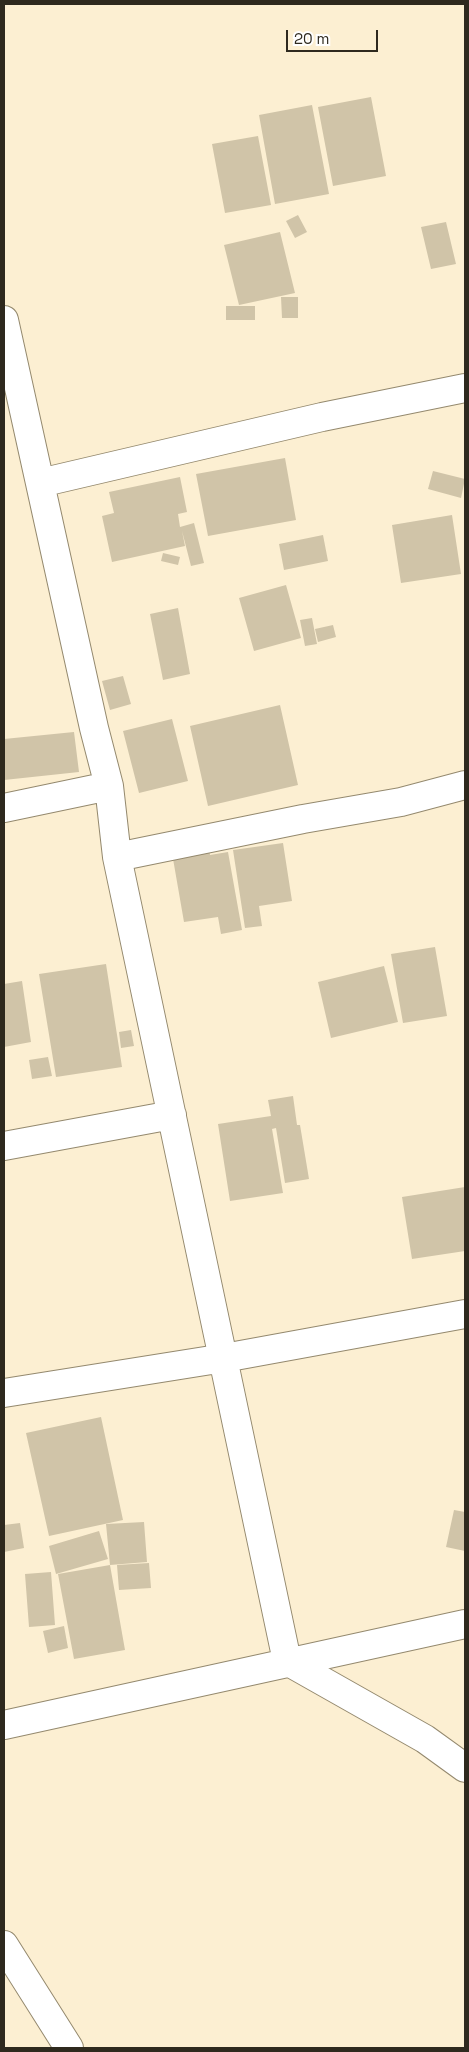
<!DOCTYPE html>
<html>
<head>
<meta charset="utf-8">
<style>
  body { margin:0 }
  #map { position:relative; width:469px; height:2052px; overflow:hidden; background:#fcefd2; font-family:"Space Grotesk",sans-serif }
  canvas { display:block }
  .frame { position:absolute; inset:0; border:5px solid #2e291e; pointer-events:none }
  .scale { position:absolute; left:286px; top:30px; width:92px; height:22px; box-sizing:border-box; border:2px solid #2e291e; border-top:0; padding-left:6px; font-size:15px; line-height:18px; white-space:nowrap; color:#2e291e; -webkit-text-stroke:4px #fff; paint-order:stroke }
</style>
</head>
<body>
<div id="map">
<canvas width="469" height="2052"></canvas>
<div class="frame"></div>
<div class="scale">20 m</div>
</div>
<script>
const c = document.querySelector('canvas').getContext('2d');
c.lineJoin = 'round';
function fillPath(path, color) {
  c.fillStyle = color;
  c.fill(path, 'evenodd');
}
function shape(rows) {
  const path = new Path2D();
  for (const r of rows) {
    path.moveTo(r[0], r[1]);
    for (let i = 2; i < r.length; i += 2) path.lineTo(r[i], r[i + 1]);
  }
  return path;
}
function stroke(path, color, width, dash) {
  c.strokeStyle = color;
  c.lineWidth = width;
  c.lineCap = dash ? 'butt' : 'round';
  c.setLineDash(dash || []);
  c.stroke(path);
}
const building = shape([
  [371,97,386,176,333,186,318,107],
  [312,105,329,194,275,204,259,115],
  [258,136,271,205,225,213,212,144],
  [298,215,307,232,295,238,286,221],
  [446,222,456,264,431,269,421,227],
  [280,232,295,293,239,305,224,245],
  [281,297,298,297,298,318,282,318],
  [226,306,255,306,255,320,226,320],
  [285,458,296,520,208,536,196,474],
  [433,471,465,479,461,498,428,489],
  [180,477,187,512,178,514,180,527,194,523,204,563,191,566,182,531,185,546,112,562,102,516,114,513,109,492],
  [452,515,461,574,401,583,392,525],
  [323,535,328,561,284,570,279,544],
  [163,553,180,557,178,565,161,561],
  [286,585,301,638,254,651,239,598],
  [178,608,190,674,163,680,150,614],
  [312,618,317,644,305,646,300,620],
  [333,625,336,637,318,642,315,629],
  [123,676,131,704,110,710,102,681],
  [280,705,298,785,208,806,190,726],
  [172,719,188,781,139,793,123,731],
  [74,732,79,772,4,780,4,739],
  [283,843,292,901,259,906,262,926,245,928,233,850],
  [209,847,210,855,228,852,242,930,221,934,218,917,184,922,172,853],
  [435,947,447,1016,403,1023,391,954],
  [106,964,122,1067,56,1077,39,974],
  [384,966,398,1022,331,1038,318,982],
  [22,981,31,1042,4,1047,4,984],
  [131,1030,134,1046,121,1048,119,1032],
  [48,1057,52,1076,32,1079,29,1060],
  [293,1096,297,1125,300,1125,309,1179,285,1183,276,1128,272,1129,283,1193,230,1201,218,1124,271,1116,268,1100],
  [465,1187,465,1251,412,1259,402,1197],
  [101,1417,123,1520,49,1536,26,1433],
  [454,1510,465,1512,465,1551,446,1547],
  [144,1522,147,1562,110,1565,106,1524],
  [20,1523,24,1548,4,1552,4,1525],
  [99,1531,108,1559,56,1574,49,1546],
  [149,1563,151,1588,119,1590,117,1565],
  [110,1565,125,1650,74,1659,58,1574],
  [51,1572,55,1625,29,1627,25,1574],
  [64,1626,68,1648,48,1653,43,1631]
]);
const minor = shape([
  [4,320,94,728,109,786,117,857,287,1661,425,1739,465,1768],
  [40,483,322,417,465,388],
  [4,808,109,786],
  [117,857,303,819,401,802,465,785],
  [4,1146,172,1115],
  [4,1393,224,1358,465,1314],
  [4,1725,465,1624],
  [4,1945,69,2048]
]);
fillPath(building, '#d0c4a8');
stroke(minor, '#94896e', 30);
stroke(minor, '#fff', 28);
</script>
</body>
</html>
